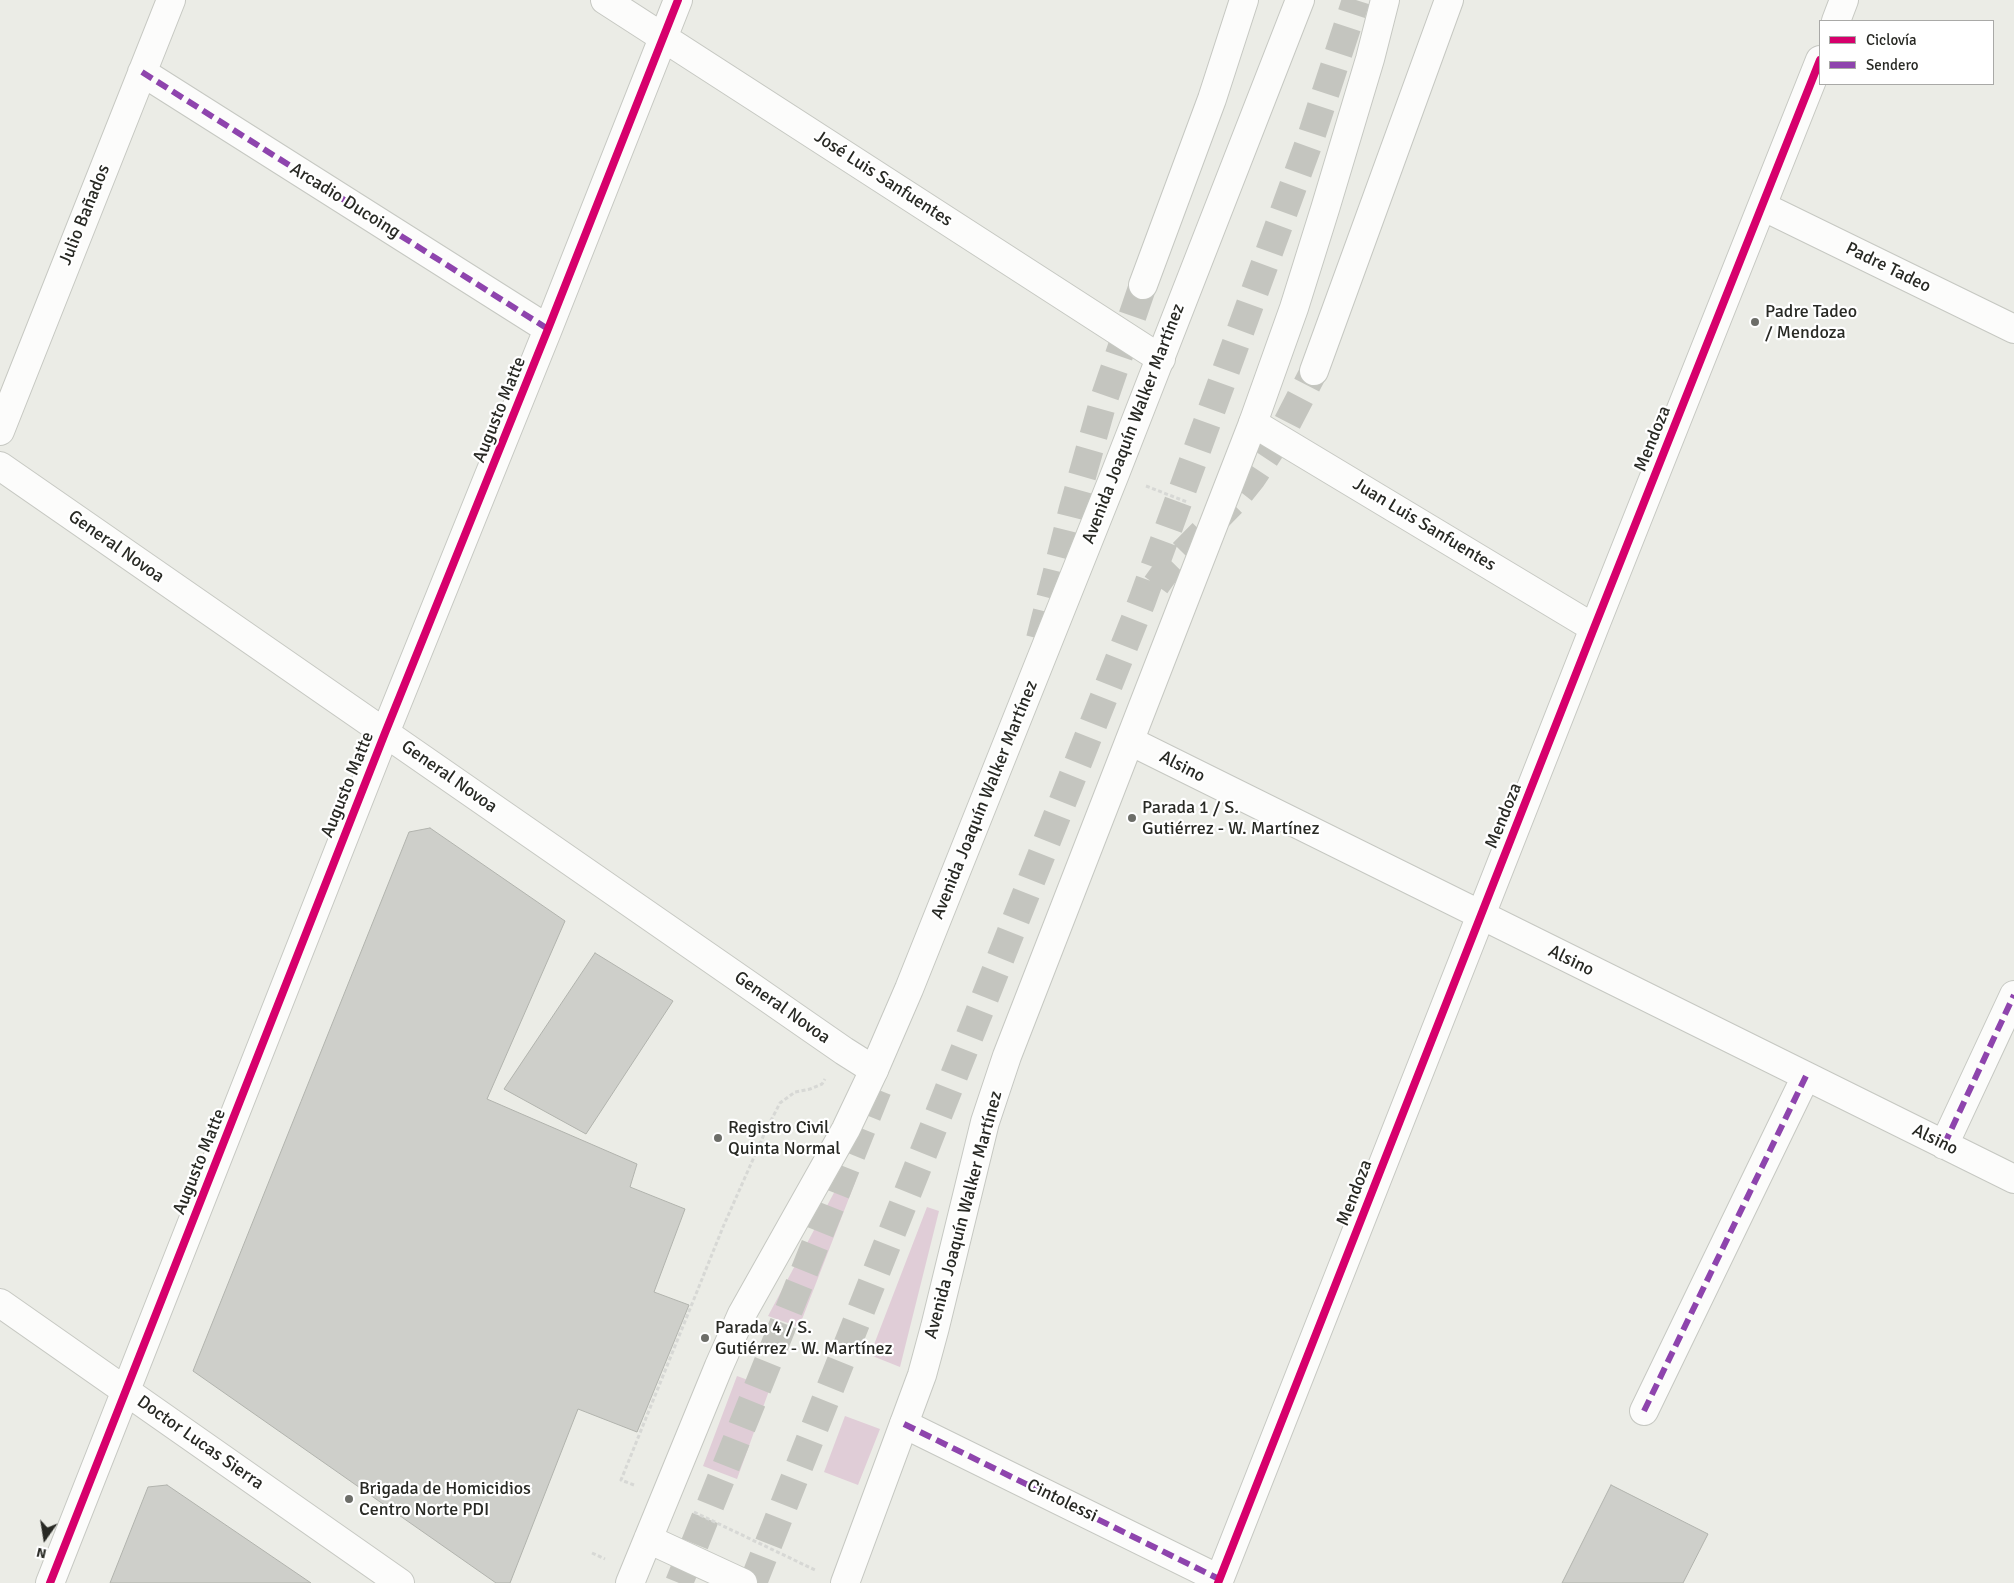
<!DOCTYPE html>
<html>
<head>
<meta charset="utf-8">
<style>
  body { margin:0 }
  #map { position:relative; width:2014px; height:1583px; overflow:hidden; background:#ebece6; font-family:Signika,sans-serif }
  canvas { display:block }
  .legend { position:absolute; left:1819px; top:20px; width:175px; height:65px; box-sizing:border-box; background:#fff; border:1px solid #a9a9a7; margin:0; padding:6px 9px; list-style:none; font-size:15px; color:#282924 }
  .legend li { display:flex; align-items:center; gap:10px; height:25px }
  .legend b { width:25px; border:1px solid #a9a9a7 }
  .north { position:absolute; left:20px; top:1513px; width:50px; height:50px; -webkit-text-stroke:4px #fff; paint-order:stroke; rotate:193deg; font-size:14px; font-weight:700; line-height:20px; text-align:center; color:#282924 }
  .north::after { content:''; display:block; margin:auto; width:18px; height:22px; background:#282924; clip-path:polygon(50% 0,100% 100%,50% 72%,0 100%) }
</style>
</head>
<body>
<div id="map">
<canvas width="2014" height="1583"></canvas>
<ul class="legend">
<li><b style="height:6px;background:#d6006c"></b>Ciclovía</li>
<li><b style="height:6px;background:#8e44ad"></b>Sendero</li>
</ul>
<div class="north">N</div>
</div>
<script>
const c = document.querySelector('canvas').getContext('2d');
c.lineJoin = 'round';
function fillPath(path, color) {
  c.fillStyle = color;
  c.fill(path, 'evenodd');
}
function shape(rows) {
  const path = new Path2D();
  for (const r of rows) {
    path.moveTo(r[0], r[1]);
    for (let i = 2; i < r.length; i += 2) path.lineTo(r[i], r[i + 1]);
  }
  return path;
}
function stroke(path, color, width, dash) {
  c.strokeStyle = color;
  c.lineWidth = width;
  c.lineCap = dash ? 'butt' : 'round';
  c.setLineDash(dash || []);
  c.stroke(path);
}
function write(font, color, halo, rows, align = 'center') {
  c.font = font + ' Signika,sans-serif';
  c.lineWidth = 4.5;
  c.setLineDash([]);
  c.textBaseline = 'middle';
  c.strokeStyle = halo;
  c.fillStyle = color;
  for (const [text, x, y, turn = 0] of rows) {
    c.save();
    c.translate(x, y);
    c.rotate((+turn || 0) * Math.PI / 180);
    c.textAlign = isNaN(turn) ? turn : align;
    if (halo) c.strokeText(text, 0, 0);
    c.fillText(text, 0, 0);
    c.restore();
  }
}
const green = shape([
  [844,1174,856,1180,799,1327,768,1316],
  [927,1207,939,1211,900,1367,870,1355],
  [737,1376,770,1388,737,1479,703,1466],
  [845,1416,880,1429,858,1485,824,1472]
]);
const building = shape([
  [430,828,565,921,487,1099,637,1164,630,1187,685,1209,654,1292,689,1305,637,1432,578,1409,510,1583,496,1583,193,1371,409,832,430,828],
  [595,953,673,1001,586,1134,504,1089,595,953],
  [167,1485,311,1583,110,1583,148,1487,167,1485],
  [1611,1485,1708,1534,1683,1583,1562,1583,1611,1485]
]);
const highwayTunnel = shape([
  [1156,585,1169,567,1233,502,1252,478,1283,431,1314,371],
  [1040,639,1073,508,1103,402,1143,285],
  [679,1583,879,1086],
  [753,1583,1142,601,1311,137,1356,0]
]);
const path = shape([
  [1146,486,1187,502],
  [634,1485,621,1480,723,1227,766,1130,780,1103,795,1092,810,1089,822,1084,825,1079],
  [694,1512,815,1570],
  [592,1553,605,1559]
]);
const minor = shape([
  [605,0,1161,359],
  [1836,21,1844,0],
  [142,72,548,329],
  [1762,206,2014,329],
  [1253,423,1594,628],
  [0,431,171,0],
  [0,466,844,1051,874,1070],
  [1130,741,2014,1179],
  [1944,1145,2014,995],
  [0,1303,400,1583],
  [1644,1411,1806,1076],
  [904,1424,1219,1579],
  [50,1583,385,733,548,329,678,0],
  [1218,1583,1594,628,1820,60]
]);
const major = shape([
  [648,1539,743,1583],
  [630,1583,719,1366,742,1314,846,1129,874,1070,909,989,1115,474,1300,0],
  [845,1583,922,1375,935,1327,985,1122,1007,1056,1253,423,1294,308,1325,209,1370,59,1385,0]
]);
const highway = shape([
  [1143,285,1212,99,1244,0],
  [1314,371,1449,0]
]);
const quiet = shape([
  [142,72,548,329],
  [1944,1145,2014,995],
  [1644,1411,1806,1076],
  [904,1424,1219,1579]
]);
const cycleway = shape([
  [50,1583,385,733,548,329,678,0],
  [1218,1583,1594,628,1820,60]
]);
const markers = [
  [1755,322,5,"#6c6d68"],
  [1132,818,5,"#6c6d68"],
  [718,1138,5,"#6c6d68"],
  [705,1338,5,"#6c6d68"],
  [349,1499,5,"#6c6d68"]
];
const streetNames = [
  ["José Luis Sanfuentes",883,179,33],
  ["Arcadio Ducoing",345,201,32],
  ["Julio Bañados",85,215,-68],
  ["Padre Tadeo",1888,268,26],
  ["Augusto Matte",500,410,-68],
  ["Avenida Joaquín Walker Martínez",1134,424,-69],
  ["Mendoza",1653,439,-68],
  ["Juan Luis Sanfuentes",1424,525,31],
  ["General Novoa",116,547,35],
  ["Alsino",1182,767,27],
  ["General Novoa",449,777,35],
  ["Augusto Matte",348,785,-68],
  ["Avenida Joaquín Walker Martínez",985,800,-68],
  ["Mendoza",1504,816,-68],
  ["Alsino",1571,961,26],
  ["General Novoa",782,1008,35],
  ["Alsino",1935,1140,26],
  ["Augusto Matte",200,1162,-68],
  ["Mendoza",1355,1193,-69],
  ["Avenida Joaquín Walker Martínez",964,1215,-75],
  ["Doctor Lucas Sierra",200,1443,35],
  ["Cintolessi",1062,1501,26]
];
const poiNames = [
  ["Padre Tadeo",1765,312],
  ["/ Mendoza",1765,333],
  ["Parada 1 / S.",1142,808],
  ["Gutiérrez - W. Martínez",1142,829],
  ["Registro Civil",728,1128],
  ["Quinta Normal",728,1149],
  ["Parada 4 / S.",715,1328],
  ["Gutiérrez - W. Martínez",715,1349],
  ["Brigada de Homicidios",359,1489],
  ["Centro Norte PDI",359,1510]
];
fillPath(green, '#e0cdd7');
fillPath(building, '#cecfca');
stroke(building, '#b1b3ad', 1);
stroke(highwayTunnel, '#c4c5bf', 28, [28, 14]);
stroke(minor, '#c6c8c2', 30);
stroke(major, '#c6c8c2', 30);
stroke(highway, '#c6c8c2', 30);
stroke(path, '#d7d8d5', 3, [4, 2.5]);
stroke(minor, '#fcfcfb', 28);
stroke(major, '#fcfcfb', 28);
stroke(highway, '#fcfcfb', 28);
stroke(quiet, '#8e44ad', 6, [12, 6]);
stroke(cycleway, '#d6006c', 8);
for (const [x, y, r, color] of markers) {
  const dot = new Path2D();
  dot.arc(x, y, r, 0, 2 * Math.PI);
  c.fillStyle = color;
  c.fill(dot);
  stroke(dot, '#fff', 2);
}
write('18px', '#282924', '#fff', streetNames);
write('18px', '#282924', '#fff', poiNames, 'left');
</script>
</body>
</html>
